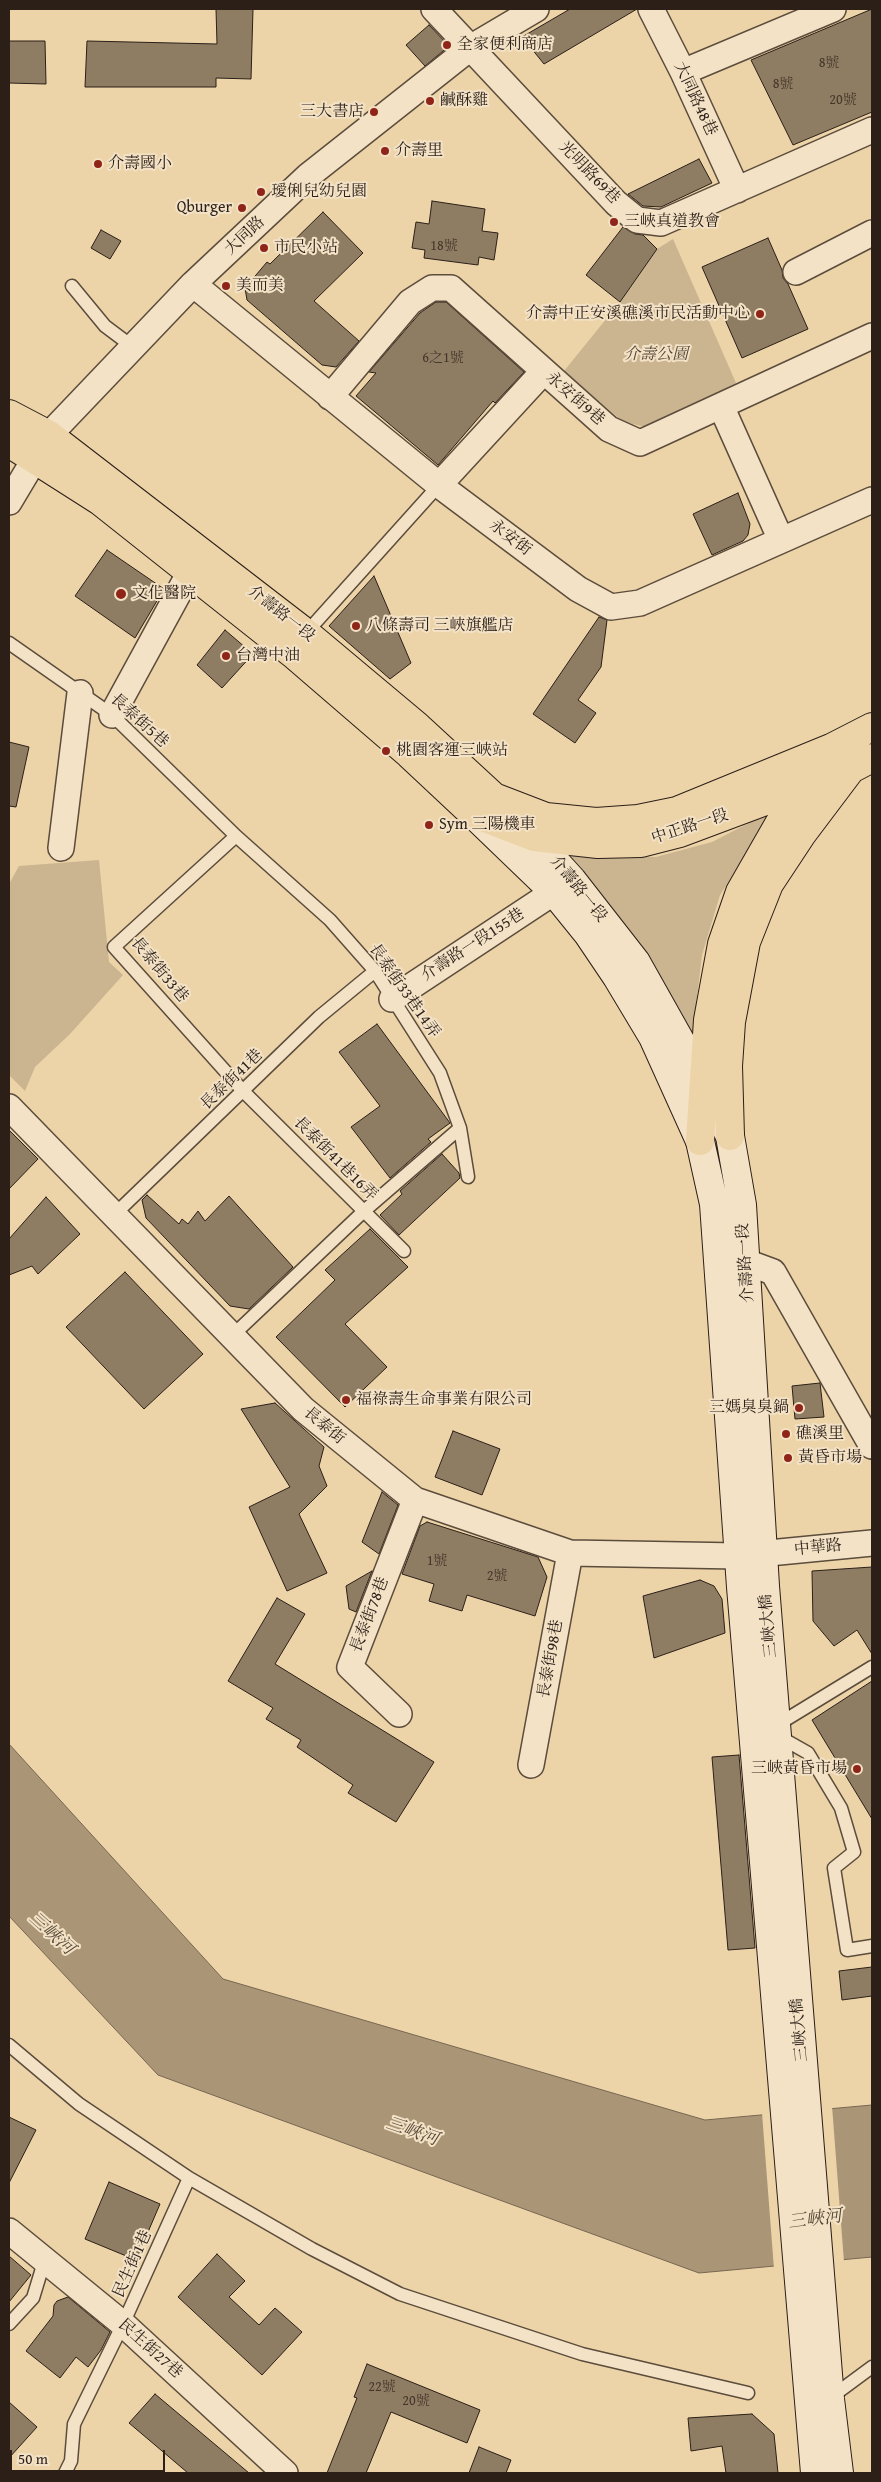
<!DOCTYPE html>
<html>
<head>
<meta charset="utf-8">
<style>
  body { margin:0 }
  #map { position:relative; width:881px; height:2482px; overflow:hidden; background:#ecd3a8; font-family:"Gentium Book Plus",serif }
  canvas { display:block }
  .frame { position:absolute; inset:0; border:10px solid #2b1f18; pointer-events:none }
  .scale { position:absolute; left:10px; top:2450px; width:155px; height:22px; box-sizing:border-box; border:2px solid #2b1f18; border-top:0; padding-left:6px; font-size:15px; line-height:18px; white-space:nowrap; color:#2b1f18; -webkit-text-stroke:4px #f3e2c6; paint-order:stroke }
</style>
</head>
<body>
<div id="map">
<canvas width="881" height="2482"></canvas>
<div class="frame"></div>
<div class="scale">50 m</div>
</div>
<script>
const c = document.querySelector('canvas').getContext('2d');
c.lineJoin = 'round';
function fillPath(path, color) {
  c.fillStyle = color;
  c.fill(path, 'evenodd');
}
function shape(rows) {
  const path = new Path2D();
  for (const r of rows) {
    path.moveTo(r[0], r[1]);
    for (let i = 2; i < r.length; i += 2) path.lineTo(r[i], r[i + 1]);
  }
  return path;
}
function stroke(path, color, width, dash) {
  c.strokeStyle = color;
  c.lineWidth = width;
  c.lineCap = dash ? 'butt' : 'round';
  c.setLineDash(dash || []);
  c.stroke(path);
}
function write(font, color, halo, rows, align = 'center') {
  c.font = font + ' "Gentium Book Plus","Noto Serif TC",serif';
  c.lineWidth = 4;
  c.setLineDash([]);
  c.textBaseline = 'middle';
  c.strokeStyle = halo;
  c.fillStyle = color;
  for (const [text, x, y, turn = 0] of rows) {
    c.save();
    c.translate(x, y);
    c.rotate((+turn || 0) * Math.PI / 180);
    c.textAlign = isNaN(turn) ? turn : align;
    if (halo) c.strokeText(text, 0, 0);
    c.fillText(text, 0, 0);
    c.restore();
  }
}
const green = shape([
  [673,239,736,383,659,426,641,426,622,421,564,371,620,302,657,249],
  [776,809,720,895,702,955,692,1039,564,855,656,857,712,842],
  [99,860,109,962,123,975,70,1034,35,1067,25,1091,9,1075,9,884,19,866]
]);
const water = shape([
  [9,1744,223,1979,705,2120,872,2105,872,2257,699,2273,158,2075,9,1916,9,1744]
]);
const pier = shape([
  [832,2106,844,2262,774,2269,762,2113]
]);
const building = shape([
  [216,9,253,9,251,79,216,78,216,87,85,87,87,41,217,44,216,9],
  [570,9,637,9,544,64,522,37,570,9],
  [872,9,872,112,793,145,751,60,872,9],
  [429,25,449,46,425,66,406,45,429,25],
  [9,41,45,41,46,84,9,83,9,41],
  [699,159,712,183,661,207,643,206,628,194,699,159],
  [432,201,485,209,482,231,498,233,494,260,479,257,478,265,424,258,425,250,412,248,416,222,429,224,432,201],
  [323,212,363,253,314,301,359,341,336,367,322,365,247,300,245,288,267,262,270,264,323,212],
  [623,227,635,234,643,235,657,249,620,302,586,275,623,227],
  [101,230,121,241,110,259,91,248,101,230],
  [768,238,782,270,783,278,788,284,808,329,742,358,702,267,768,238],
  [436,302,446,302,524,372,495,403,493,401,438,465,356,396,376,373,369,372,420,313,436,302],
  [738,493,750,524,748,535,743,541,712,555,693,514,738,493],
  [107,550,164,589,135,638,75,596,107,550],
  [374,576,411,663,390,679,329,626,374,576],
  [599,617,607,620,601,667,578,700,596,713,575,743,533,714,599,617],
  [225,630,253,654,222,688,197,665,225,630],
  [9,742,29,747,16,807,9,806,9,742],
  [377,1024,450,1123,428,1139,431,1142,390,1178,351,1127,380,1106,339,1052,377,1024],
  [9,1130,38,1159,9,1189,9,1130],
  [442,1154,459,1173,460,1178,399,1235,380,1215,402,1194,400,1191,442,1154],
  [147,1195,179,1224,182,1219,188,1224,198,1211,205,1221,229,1196,293,1267,249,1309,230,1306,146,1218,142,1200,147,1195],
  [46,1197,80,1234,38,1274,32,1266,9,1275,9,1239,46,1197],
  [370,1229,408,1267,345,1324,387,1367,345,1407,276,1337,335,1280,325,1270,370,1229],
  [125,1272,203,1354,144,1409,66,1327,125,1272],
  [820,1383,824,1417,795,1419,792,1386,820,1383],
  [275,1403,324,1447,319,1466,327,1486,299,1514,327,1573,287,1591,249,1507,290,1487,241,1409,275,1403],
  [453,1431,500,1449,482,1495,435,1477,453,1431],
  [382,1492,398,1505,379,1554,362,1542,382,1492],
  [427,1522,538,1557,547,1577,535,1616,467,1595,462,1611,429,1601,434,1584,402,1574,420,1526,427,1522],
  [872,1567,872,1654,857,1630,834,1646,813,1621,812,1571,872,1567],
  [372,1571,356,1612,349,1609,346,1586,372,1571],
  [700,1580,714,1586,722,1599,725,1633,654,1658,643,1596,700,1580],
  [277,1598,305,1614,275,1664,434,1762,396,1822,348,1793,353,1785,297,1747,301,1740,266,1719,273,1708,228,1681,277,1598],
  [872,1681,872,1819,812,1720,872,1681],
  [739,1755,755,1948,728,1950,712,1757,739,1755],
  [872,1967,872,1996,842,2000,839,1971,872,1967],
  [9,2117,36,2130,9,2183,9,2117],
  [109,2182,160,2204,136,2260,85,2239,109,2182],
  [217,2254,245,2281,229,2297,259,2325,275,2308,302,2332,262,2375,178,2297,217,2254],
  [9,2256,31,2275,9,2302,9,2256],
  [68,2297,110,2332,101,2350,88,2367,76,2357,60,2378,26,2351,53,2316,54,2305,57,2301,68,2297],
  [367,2364,480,2410,467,2443,391,2412,366,2473,327,2473,357,2398,354,2397,367,2364],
  [155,2394,249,2473,188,2473,129,2423,155,2394],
  [9,2402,37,2427,9,2458,9,2402],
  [752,2414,774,2434,778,2473,726,2473,722,2446,691,2451,688,2418,752,2414],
  [479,2447,511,2460,506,2473,469,2473,479,2447]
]);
const lane = shape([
  [72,286,105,326,133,347],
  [306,633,439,485],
  [9,643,112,715,236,836,330,920,375,971,440,1073,460,1128,468,1177],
  [236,836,114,947,243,1091,404,1251],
  [114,1215,319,1017,375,971],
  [232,1336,364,1211,460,1128],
  [777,1725,872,1667],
  [778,1736,808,1753,841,1808,854,1852,834,1868,847,1950,872,1946],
  [9,2045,79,2104,189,2178,312,2249,400,2294,582,2354,748,2393],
  [9,2324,33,2298,44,2262],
  [830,2398,872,2367],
  [65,2473,71,2461,74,2424,123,2324,189,2178]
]);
const street = shape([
  [434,9,616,203,637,220,661,223,872,130],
  [651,9,683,72,737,190],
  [683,72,833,9],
  [796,272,872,233],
  [193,284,439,485,578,589,611,607,640,603,872,500],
  [330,397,410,302,432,288,451,288,609,429,640,443,872,336],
  [721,406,781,540],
  [439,485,543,372],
  [9,502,49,435,193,284,308,176,470,48,536,9],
  [112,715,190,572],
  [61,848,80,693],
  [392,999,554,892],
  [9,1107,303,1409,415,1500,570,1553,738,1556,872,1543],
  [746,1262,773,1272,872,1446],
  [399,1714,350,1667,415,1500],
  [531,1765,570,1553],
  [9,2231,123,2324,285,2473]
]);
const secondary = shape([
  [472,813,554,892,588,934,617,977,653,1037,700,1141,714,1204,741,1587,815,2473],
  [522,825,572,880,636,962,704,1083,730,1136,742,1205,765,1586,830,2399,839,2473]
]);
const primary = shape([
  [9,414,49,435,306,633,417,726,494,797,546,817,596,822,638,819,677,811,831,748,872,727],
  [9,443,100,501,293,654,409,754,472,813,534,837,598,844,641,843,680,833,851,769,872,758],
  [730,1136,728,1066,731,1022,746,942,769,884,802,834,851,769],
  [700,1141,708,1020,722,944,740,892,787,810,806,784]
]);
const markers = [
  [447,45,5,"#8f2418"],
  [430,101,5,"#8f2418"],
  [374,112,5,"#8f2418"],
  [385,151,5,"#8f2418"],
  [98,164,5,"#8f2418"],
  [261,192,5,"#8f2418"],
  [242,208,5,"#8f2418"],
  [614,222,5,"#8f2418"],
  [264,248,5,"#8f2418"],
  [226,286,5,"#8f2418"],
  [760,314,5,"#8f2418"],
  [121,594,6,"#8f2418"],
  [356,626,5,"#8f2418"],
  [226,656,5,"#8f2418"],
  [386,751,5,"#8f2418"],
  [429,825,5,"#8f2418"],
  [346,1400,5,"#8f2418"],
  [799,1408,5,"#8f2418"],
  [786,1434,5,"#8f2418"],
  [788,1458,5,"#8f2418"],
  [857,1769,5,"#8f2418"]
];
const numberNames = [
  ["8號",829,63],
  ["8號",783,84],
  ["20號",843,100],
  ["18號",444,246],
  ["6之1號",443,358],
  ["1號",437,1561],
  ["2號",497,1576],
  ["22號",382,2387],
  ["20號",416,2401]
];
const poiNames = [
  ["全家便利商店",457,45],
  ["鹹酥雞",440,101],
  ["三大書店",364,112,"right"],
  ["介壽里",395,151],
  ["介壽國小",108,164],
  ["璦俐兒幼兒園",271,192],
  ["Qburger",232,208,"right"],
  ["三峽真道教會",624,222],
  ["市民小站",274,248],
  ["美而美",236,286],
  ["介壽中正安溪礁溪市民活動中心",750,314,"right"],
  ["文化醫院",132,594],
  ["八條壽司 三峽旗艦店",366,626],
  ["台灣中油",236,656],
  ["桃園客運三峽站",396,751],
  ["Sym 三陽機車",439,825],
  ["福祿壽生命事業有限公司",356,1400],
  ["三媽臭臭鍋",789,1408,"right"],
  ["礁溪里",796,1434],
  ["黃昏市場",798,1458],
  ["三峽黃昏市場",847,1769,"right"]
];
const streetNames = [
  ["大同路48巷",695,99,65],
  ["光明路69巷",589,173,46],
  ["大同路",245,236,-43],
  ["永安街9巷",575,399,41],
  ["永安街",510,538,37],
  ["介壽路一段",281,614,38],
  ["長泰街5巷",139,721,42],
  ["中正路一段",690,827,-18],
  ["介壽路一段",578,889,51],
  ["介壽路一段155巷",473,945,-33],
  ["長泰街33巷",159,970,50],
  ["長泰街33巷14弄",404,991,55],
  ["長泰街41巷",232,1080,-44],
  ["長泰街41巷16弄",335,1159,45],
  ["介壽路一段",746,1263,-94],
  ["長泰街",324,1426,40],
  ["中華路",818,1548,-6],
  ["長泰街78巷",370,1615,-69],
  ["三峽大橋",769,1626,-95],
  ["長泰街98巷",551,1659,-80],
  ["三峽大橋",800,2030,-95],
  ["民生街1巷",133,2264,-66],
  ["民生街27巷",150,2349,42]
];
const parkNames = [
  ["介壽公園",656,355]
];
const waterNames = [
  ["三峽河",51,1934,42],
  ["三峽河",412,2132,19],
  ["三峽河",815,2220,-7]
];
fillPath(green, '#cbb490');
fillPath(water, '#aa9677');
stroke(water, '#776651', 1);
fillPath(pier, '#ecd3a8');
fillPath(building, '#8f7d63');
stroke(building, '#2b1f18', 1);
stroke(lane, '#5b4c3c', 15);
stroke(street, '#5b4c3c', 28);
stroke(secondary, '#2b1f18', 30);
stroke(primary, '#2b1f18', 30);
stroke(lane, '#f3e2c6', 12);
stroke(street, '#f3e2c6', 25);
stroke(secondary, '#f3e2c6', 28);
stroke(primary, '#ecd3a8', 28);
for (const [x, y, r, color] of markers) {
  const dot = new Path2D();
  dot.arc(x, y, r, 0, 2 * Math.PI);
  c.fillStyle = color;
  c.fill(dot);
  stroke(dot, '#f3e2c6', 2);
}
write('14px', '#44362b', null, numberNames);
write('16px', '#2b1f18', '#f3e2c6', poiNames, 'left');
write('16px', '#2b1f18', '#f3e2c6', streetNames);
write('italic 16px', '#534436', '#f3e2c6', parkNames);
write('italic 18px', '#574939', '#f3e2c6', waterNames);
</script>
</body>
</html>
